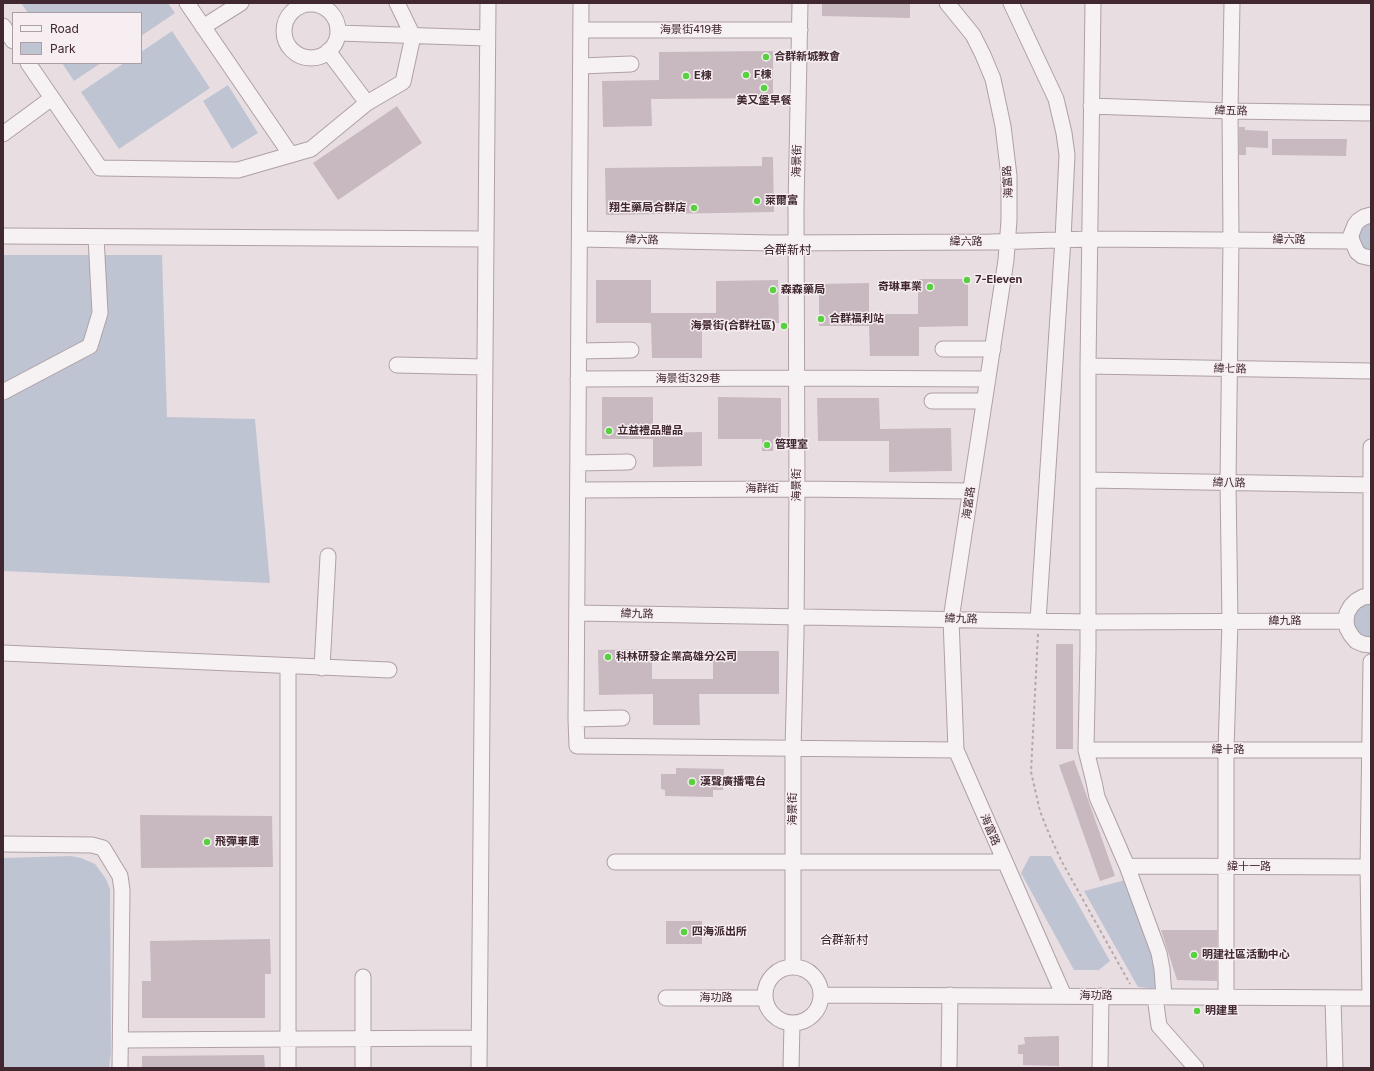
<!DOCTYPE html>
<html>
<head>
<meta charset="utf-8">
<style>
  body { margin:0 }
  #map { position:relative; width:1374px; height:1071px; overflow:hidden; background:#e8dee2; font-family:Inter,sans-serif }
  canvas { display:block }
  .frame { position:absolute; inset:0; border:4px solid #402730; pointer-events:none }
  .legend { position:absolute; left:12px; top:12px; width:130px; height:52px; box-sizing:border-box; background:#f6eef1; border:1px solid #ad9ea4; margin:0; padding:5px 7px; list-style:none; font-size:12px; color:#402730 }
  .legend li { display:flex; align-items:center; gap:8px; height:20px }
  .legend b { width:20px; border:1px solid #ad9ea4 }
</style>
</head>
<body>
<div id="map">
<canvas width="1374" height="1071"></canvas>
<div class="frame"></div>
<ul class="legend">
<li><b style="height:5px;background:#f6f1f3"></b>Road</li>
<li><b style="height:11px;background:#bfc4d2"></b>Park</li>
</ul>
</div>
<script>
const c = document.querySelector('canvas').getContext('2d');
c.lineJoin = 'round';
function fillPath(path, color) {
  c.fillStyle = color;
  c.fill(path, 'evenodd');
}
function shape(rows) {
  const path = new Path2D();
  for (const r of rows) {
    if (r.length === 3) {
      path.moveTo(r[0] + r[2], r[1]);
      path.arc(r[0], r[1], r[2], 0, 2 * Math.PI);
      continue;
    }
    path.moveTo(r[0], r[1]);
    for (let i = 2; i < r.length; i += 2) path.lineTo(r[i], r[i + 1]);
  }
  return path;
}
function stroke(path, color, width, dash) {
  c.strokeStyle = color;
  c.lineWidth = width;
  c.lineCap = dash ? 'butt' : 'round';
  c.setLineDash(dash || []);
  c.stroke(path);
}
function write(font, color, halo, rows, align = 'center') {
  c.font = font + ' Inter,"Noto Sans TC",sans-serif';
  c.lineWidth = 3;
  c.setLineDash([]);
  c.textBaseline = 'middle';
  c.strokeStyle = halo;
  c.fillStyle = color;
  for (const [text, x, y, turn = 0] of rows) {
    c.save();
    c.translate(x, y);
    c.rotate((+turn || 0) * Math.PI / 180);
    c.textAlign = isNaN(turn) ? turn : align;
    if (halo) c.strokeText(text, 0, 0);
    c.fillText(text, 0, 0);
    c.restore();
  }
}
const green = shape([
  [21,3,168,3,175,13,141,36,141,13,28,13],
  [172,31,210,88,119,149,81,92,124,63,141,63,141,52],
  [62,63,101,63,74,81],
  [228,85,258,133,232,149,203,101],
  [1371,219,1371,256,1364,254,1355,233],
  [3,255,162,255,167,417,255,419,270,583,3,571],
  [1371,600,1371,642,1356,636,1350,617,1352,610],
  [71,856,81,858,95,864,106,879,110,889,111,1054,109,1068,3,1068,3,858],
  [1030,856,1051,856,1110,961,1099,970,1074,970,1021,873],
  [1125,880,1155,955,1157,989,1138,987,1084,891]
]);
const building = shape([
  [822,3,910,3,910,18,822,16],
  [773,51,773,98,651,99,652,126,603,127,602,81,659,80,659,52],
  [397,106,422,143,338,200,313,163],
  [1239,127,1245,127,1245,130,1268,131,1268,148,1246,147,1246,155,1239,155],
  [1272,139,1347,139,1346,156,1272,155],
  [762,157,773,157,774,212,606,215,605,168,762,166],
  [918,279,968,279,968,326,919,327,919,356,870,356,869,326,819,326,819,284,869,283,869,314,918,314],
  [596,280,651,280,651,313,716,313,716,281,778,280,779,323,702,324,702,358,652,358,651,323,596,323],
  [602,397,653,397,653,433,702,432,702,466,653,467,653,439,602,439],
  [718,397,781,398,781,439,773,439,773,451,762,451,762,439,718,439],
  [817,398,879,398,880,429,951,428,952,471,889,472,889,441,818,441],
  [1056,644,1073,644,1073,749,1056,749],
  [652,649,652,679,713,679,713,651,779,651,779,694,699,694,700,725,653,725,653,694,599,695,598,650],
  [1074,760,1115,876,1100,881,1059,765],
  [676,768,724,769,723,790,713,790,713,797,665,796,665,790,661,789,661,774,676,774],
  [140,815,272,816,273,867,141,868],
  [666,921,702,921,702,944,666,944],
  [1161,930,1217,930,1217,981,1177,980],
  [270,939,271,974,265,974,265,1018,142,1018,142,981,151,981,150,941],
  [1059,1036,1059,1066,1023,1065,1023,1054,1018,1054,1018,1045,1025,1044,1024,1037],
  [264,1055,265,1068,142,1068,142,1056]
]);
const path = shape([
  [1038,634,1031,772,1040,811,1049,834,1062,862,1130,984]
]);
const minor = shape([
  [187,3,291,155],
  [581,3,576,719,577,746,956,750],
  [947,3,973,35,983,55,993,79,1003,126,1009,176,1009,220,1006,260,951,619,956,750,1064,996],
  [1011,3,1056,99,1064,133,1067,155,1063,239,1038,621],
  [1093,3,1088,366,1088,650,1086,750,1094,782,1097,797,1127,866,1159,953,1162,969,1164,997],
  [311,31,27],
  [3,26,13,41],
  [203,27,241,3],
  [581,30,800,30],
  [338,33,487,38],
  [328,51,367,103],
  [28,63,100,168,238,170,311,149,367,103,403,82,413,36,397,3],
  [581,66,631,64],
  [1091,106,1230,111,1371,113],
  [3,134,52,98],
  [1371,215,1364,217,1358,221,1355,225,1351,235,1352,241,1357,252,1362,256,1371,258],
  [3,236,486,239],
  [580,239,773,243,991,242,1090,239,1352,241],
  [943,349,993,349],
  [579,351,631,350],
  [397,365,485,367],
  [1088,366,1371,371],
  [578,379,797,378,988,379],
  [3,392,90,346,100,313,96,237],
  [932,401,984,401],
  [578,463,628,462],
  [1088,480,1371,485],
  [578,490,797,489,970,491],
  [1371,596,1371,447],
  [1371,596,1363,597,1356,601,1351,606,1347,613,1346,621,1347,628,1351,635,1356,641,1363,644,1371,645],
  [577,613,1087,622,1346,621],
  [3,653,389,670],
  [322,668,328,556],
  [576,719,622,718],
  [1086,750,1371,750],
  [3,844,92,845,103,848,120,876,122,890,120,1068],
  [615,862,1004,862],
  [1127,866,1371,867],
  [793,967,793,749,796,634,797,489,796,208,800,3],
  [793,995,28],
  [821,995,1371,998],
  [1155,997,1159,1026,1196,1068],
  [1226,997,1226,750,1230,622,1228,483,1231,240,1230,111,1232,3],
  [666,998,765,998],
  [1333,998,1335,1068],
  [1370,998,1368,867,1371,662],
  [121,1040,479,1038],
  [288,1068,288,666],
  [363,1068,363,977],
  [479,1068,488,3],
  [791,1068,792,1023],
  [949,1068,950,995],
  [1100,1068,1101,996]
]);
const markers = [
  [766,57,4,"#58d13f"],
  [746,75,4,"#58d13f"],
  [686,76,4,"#58d13f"],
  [764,88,4,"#58d13f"],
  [757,201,4,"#58d13f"],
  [694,208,4,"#58d13f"],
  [967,280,4,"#58d13f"],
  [930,287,4,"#58d13f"],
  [773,290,4,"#58d13f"],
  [821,319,4,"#58d13f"],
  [784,326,4,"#58d13f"],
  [609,431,4,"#58d13f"],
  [767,445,4,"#58d13f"],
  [608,657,4,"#58d13f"],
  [692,782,4,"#58d13f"],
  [207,842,4,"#58d13f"],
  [684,932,4,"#58d13f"],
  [1194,955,4,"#58d13f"],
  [1197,1011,4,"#58d13f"]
];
const streetNames = [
  ["海景街419巷",691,30],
  ["緯五路",1231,111,1],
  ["海景街",797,161,-89],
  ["海富路",1008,182,-93],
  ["緯六路",642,240,1],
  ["緯六路",1289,240],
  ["緯六路",966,242],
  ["緯七路",1230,369,1],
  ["海景街329巷",688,379],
  ["緯八路",1229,483,1],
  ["海景街",797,485,-90],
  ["海群街",762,489],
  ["海富路",969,503,-82],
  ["緯九路",637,614,1],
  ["緯九路",961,619,1],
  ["緯九路",1285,621,-1],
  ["緯十路",1228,750],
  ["海景街",793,809,-90],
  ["海富路",990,830,67],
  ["緯十一路",1249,867],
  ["海功路",1096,996],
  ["海功路",716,998]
];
const poiNames = [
  ["合群新城教會",774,57],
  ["F棟",754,75],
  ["E棟",694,76],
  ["美又堡早餐",764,101,"center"],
  ["萊爾富",765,201],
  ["翔生藥局合群店",686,208,"right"],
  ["7-Eleven",975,280],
  ["奇琳車業",922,287,"right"],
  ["森森藥局",781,290],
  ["合群福利站",829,319],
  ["海景街(合群社區)",776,326,"right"],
  ["立益禮品贈品",617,431],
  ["管理室",775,445],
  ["科林研發企業高雄分公司",616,657],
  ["漢聲廣播電台",700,782],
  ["飛彈車庫",215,842],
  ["四海派出所",692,932],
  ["明建社區活動中心",1202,955],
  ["明建里",1205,1011]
];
const neighbourhoodNames = [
  ["合群新村",787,250],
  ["合群新村",844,940]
];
fillPath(green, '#bfc4d2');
fillPath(building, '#c8b8bf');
stroke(minor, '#afa0a5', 17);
stroke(path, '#b4a8ad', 2, [3, 3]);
stroke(minor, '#f6f1f3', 15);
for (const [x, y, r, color] of markers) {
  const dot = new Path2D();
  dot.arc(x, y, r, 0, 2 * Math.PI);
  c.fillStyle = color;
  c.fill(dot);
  stroke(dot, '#f6eef1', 1.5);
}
write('11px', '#402730', '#f6eef1', streetNames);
write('bold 11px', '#402730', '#f6eef1', poiNames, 'left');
write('12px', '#301922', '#f6eef1', neighbourhoodNames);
</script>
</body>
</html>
